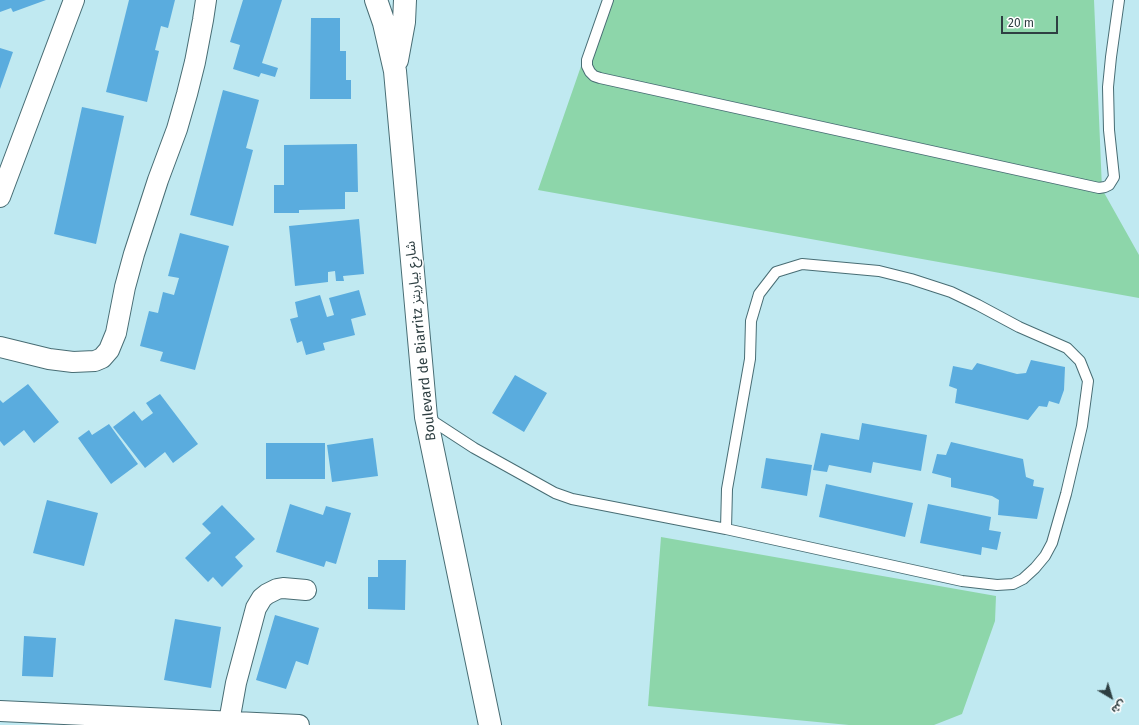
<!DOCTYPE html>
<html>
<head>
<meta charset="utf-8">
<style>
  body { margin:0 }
  #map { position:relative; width:1139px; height:725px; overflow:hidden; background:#c0e9f1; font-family:"Fira Sans","Noto Sans Arabic",sans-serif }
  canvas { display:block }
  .north { position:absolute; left:1091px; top:677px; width:40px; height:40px; -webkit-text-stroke:3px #fff; paint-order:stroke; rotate:142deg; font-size:11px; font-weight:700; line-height:16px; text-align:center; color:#2e3f42 }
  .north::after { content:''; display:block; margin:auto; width:14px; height:18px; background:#2e3f42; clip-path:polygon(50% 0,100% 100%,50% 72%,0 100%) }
  .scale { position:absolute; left:1001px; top:16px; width:57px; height:18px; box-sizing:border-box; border:2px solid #2e3f42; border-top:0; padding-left:5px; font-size:12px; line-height:14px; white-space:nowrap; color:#2e3f42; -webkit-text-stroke:3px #fff; paint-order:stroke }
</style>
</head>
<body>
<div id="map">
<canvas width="1139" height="725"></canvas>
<div class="north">ش</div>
<div class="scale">20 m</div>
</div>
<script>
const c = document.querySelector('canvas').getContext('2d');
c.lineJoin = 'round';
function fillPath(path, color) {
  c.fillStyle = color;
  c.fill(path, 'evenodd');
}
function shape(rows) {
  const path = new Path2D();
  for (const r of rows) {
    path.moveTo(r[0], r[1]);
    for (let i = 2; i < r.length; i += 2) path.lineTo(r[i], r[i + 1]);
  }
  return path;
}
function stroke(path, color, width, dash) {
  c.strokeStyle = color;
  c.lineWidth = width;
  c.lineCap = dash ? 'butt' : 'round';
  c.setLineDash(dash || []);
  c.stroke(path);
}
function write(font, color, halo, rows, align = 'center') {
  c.font = font + ' "Fira Sans","Noto Sans Arabic",sans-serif';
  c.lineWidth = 3;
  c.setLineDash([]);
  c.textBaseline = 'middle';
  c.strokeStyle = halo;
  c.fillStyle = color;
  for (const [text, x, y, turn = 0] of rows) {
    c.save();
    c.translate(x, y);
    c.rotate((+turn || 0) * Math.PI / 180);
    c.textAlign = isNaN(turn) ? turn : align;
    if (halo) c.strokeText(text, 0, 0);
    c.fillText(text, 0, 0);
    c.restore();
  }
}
const green = shape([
  [604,0,1094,0,1102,189,1139,255,1139,298,538,190],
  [661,537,996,596,995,621,962,714,934,725,849,725,648,706]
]);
const building = shape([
  [0,0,46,0,13,12,11,8,0,12],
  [129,0,175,0,168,28,161,26,155,50,159,51,147,102,106,92],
  [243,0,282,0,262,63,278,68,275,77,261,73,259,77,233,69,240,45,230,42],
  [311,18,340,18,340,51,346,51,346,80,351,80,351,99,310,99],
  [0,48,13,52,0,89],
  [223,90,259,100,246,148,253,150,233,226,190,215],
  [82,107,124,116,96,244,54,234],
  [357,144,358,192,345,192,345,209,299,210,299,213,274,213,274,185,284,185,284,145],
  [359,219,364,274,343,276,344,281,336,281,335,271,328,272,328,282,295,286,289,226],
  [180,233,229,246,195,370,160,361,163,352,140,346,149,311,158,313,163,292,174,295,179,278,168,276],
  [359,290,366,315,351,319,355,335,323,343,325,350,306,355,302,341,297,343,290,319,298,317,295,302,320,295,327,317,334,315,329,298],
  [1031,360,1065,367,1064,390,1059,404,1049,401,1047,407,1039,406,1028,420,955,403,957,389,949,386,953,366,972,370,977,363,1017,374,1026,373],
  [515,375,547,393,524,432,492,413],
  [28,384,59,422,34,443,24,430,4,446,0,441,0,400,3,403],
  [160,394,198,444,173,463,165,452,145,468,113,427,134,411,142,421,153,413,146,403],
  [862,423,927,435,921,471,873,462,871,473,829,465,827,472,813,470,821,433,859,440],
  [109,424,138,464,111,484,78,438,89,430,92,435],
  [373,438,378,476,332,482,327,445],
  [951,442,1023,459,1026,477,1034,480,1033,486,1044,488,1037,519,998,515,999,500,992,496,951,487,951,478,932,473,937,454,946,455],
  [266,443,325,443,325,479,266,479],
  [766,458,812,465,807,496,761,488],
  [826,484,913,503,905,537,819,517],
  [47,500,98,513,84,566,33,553],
  [290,504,323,515,326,506,351,513,336,564,326,561,324,567,276,552],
  [928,504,991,517,989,530,1001,532,997,550,982,547,981,555,920,543],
  [222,505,255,539,235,557,243,566,222,587,213,577,208,582,185,558,211,533,202,524],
  [378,560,406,560,405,610,368,609,368,577,378,577],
  [275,615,319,628,308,665,296,661,286,689,256,680],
  [175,619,221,627,211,688,164,680],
  [24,636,56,638,53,677,22,676]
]);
const service = shape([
  [608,0,587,60,587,66,590,72,594,76,600,78,1099,188,1105,187,1109,185,1114,177,1109,130,1108,87,1111,57,1119,0],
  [428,418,474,448,555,493,572,499,726,529,962,581,997,585,1013,584,1023,579,1035,568,1045,556,1052,543,1066,494,1082,426,1088,381,1080,361,1067,348,1019,327,978,305,951,292,911,279,879,271,802,264,776,272,759,294,751,321,750,359,727,489,726,529]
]);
const minor = shape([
  [0,197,74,0],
  [0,347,49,359,73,362,95,361,102,358,109,350,116,333,125,287,134,254,158,180,177,129,187,94,195,62,203,20,206,0],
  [0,711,299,725],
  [229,722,236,683,256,608,262,598,267,594,277,589,283,588,306,590]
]);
const tertiary = shape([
  [376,0,384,23,395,71,426,417,490,725],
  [397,60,404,22,405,0]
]);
const streetNames = [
  ["Boulevard de Biarritz شارع بياريتز",421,341,-96]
];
fillPath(green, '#8dd6aa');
fillPath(building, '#5aacde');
stroke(service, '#486d74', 12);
stroke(minor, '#486d74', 22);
stroke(tertiary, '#486d74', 24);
stroke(service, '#fff', 10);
stroke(minor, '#fff', 20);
stroke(tertiary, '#fff', 22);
write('14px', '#2e3f42', '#fff', streetNames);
</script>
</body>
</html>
